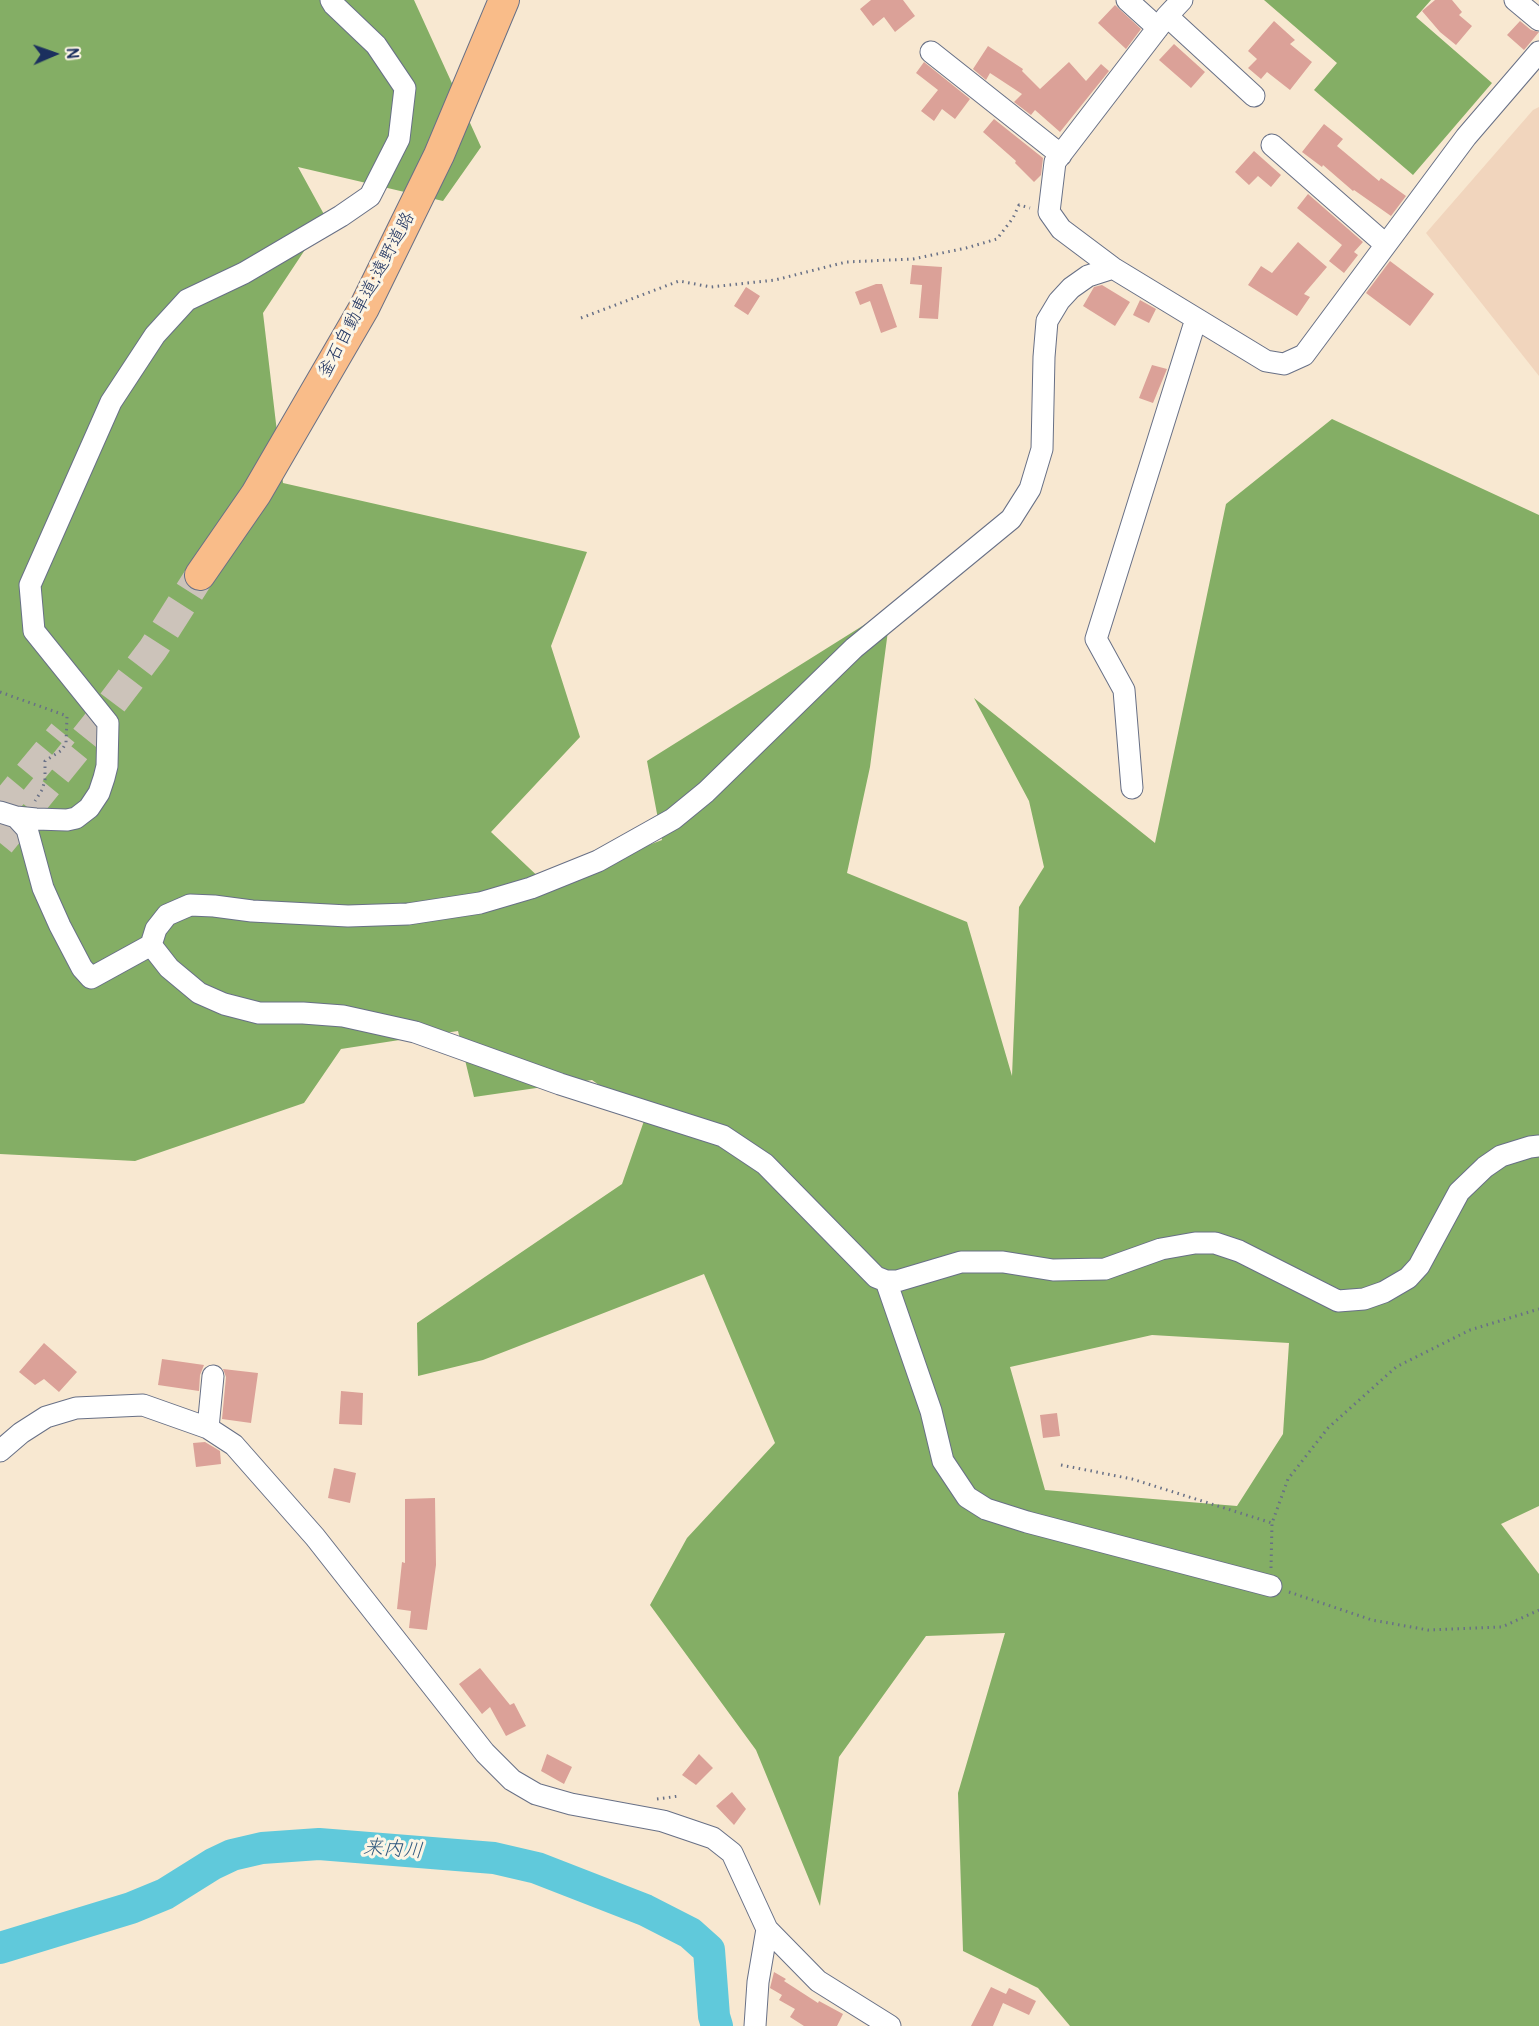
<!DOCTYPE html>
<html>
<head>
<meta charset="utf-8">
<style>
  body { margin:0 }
  #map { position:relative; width:1539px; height:2026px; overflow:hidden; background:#f8e8d1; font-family:Pangolin,sans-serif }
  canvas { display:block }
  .north { position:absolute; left:24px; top:24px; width:60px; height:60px; -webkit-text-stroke:4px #fcf5e5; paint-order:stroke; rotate:88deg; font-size:16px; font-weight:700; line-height:24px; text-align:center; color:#1b2f5e }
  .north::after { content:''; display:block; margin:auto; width:21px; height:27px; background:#1b2f5e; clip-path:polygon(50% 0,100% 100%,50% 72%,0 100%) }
</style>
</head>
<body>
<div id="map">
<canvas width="1539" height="2026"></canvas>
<div class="north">N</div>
</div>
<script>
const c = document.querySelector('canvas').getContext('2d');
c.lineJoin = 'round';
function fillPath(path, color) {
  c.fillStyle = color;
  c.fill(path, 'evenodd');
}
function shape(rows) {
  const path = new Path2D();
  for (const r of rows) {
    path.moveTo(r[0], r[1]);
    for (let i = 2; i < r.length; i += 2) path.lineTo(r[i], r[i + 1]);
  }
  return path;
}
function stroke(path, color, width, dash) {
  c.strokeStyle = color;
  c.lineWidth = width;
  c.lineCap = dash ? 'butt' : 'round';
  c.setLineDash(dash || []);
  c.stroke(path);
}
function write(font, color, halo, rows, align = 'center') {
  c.font = font + ' Pangolin,"Klee One",sans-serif';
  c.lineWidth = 6;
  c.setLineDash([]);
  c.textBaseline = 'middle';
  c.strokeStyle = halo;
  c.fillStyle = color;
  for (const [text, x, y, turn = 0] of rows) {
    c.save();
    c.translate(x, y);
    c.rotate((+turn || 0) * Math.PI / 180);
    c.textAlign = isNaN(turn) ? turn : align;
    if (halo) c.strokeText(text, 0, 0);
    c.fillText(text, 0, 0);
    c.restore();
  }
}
const built = shape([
  [1539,107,1539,376,1426,233,1533,110]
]);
const forest = shape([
  [0,0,414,0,481,147,443,201,298,167,326,218,263,313,283,483,587,552,551,646,580,737,491,832,546,884,662,840,647,761,891,608,870,767,847,873,967,922,1012,1076,1019,907,1044,867,1029,801,974,698,1155,843,1226,504,1332,419,1539,515,1539,1506,1501,1524,1539,1574,1539,2026,1070,2026,1038,1988,963,1951,958,1793,1005,1633,926,1636,839,1757,820,1906,756,1750,650,1605,687,1538,775,1443,704,1274,483,1360,418,1376,417,1323,622,1184,645,1118,592,1080,474,1097,458,1031,341,1049,304,1103,135,1161,0,1154],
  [1152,1335,1289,1343,1283,1434,1237,1506,1045,1490,1010,1367],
  [1264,0,1431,0,1416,17,1492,83,1413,175,1314,90,1337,63]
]);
const river = shape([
  [0,1948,131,1908,165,1894,213,1864,232,1855,262,1848,319,1844,494,1858,537,1868,645,1910,690,1933,709,1950,714,2016,717,2026]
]);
const building = shape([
  [871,0,903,0,915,16,895,32,884,17,873,26,860,9],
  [1435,0,1452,0,1462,12,1459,15,1472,26,1456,45,1440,32,1422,11],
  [1115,5,1141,29,1126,49,1098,23],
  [1274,21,1295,40,1290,44,1312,62,1290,90,1267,72,1261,79,1248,68,1257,59,1248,51],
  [1520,21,1531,30,1539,32,1524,50,1507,35],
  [1174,44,1205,72,1191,88,1159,60],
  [988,46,1023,69,1022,71,1040,89,1069,62,1086,81,1101,64,1109,71,1060,132,1035,110,1031,115,1014,102,1022,94,990,73,986,80,973,69],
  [924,62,970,99,955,119,942,109,934,121,921,111,938,90,916,73],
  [994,119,1043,158,1041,175,1034,182,1015,163,1016,161,983,132],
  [1324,124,1343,139,1337,146,1379,181,1381,178,1406,196,1391,216,1354,190,1353,191,1323,165,1322,167,1302,152],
  [1254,151,1281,175,1271,187,1258,176,1249,185,1235,172],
  [1308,194,1363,242,1354,252,1358,255,1344,273,1329,261,1342,245,1297,208],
  [1298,242,1327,267,1304,294,1310,297,1297,316,1248,285,1261,266,1272,273],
  [1390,261,1434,294,1410,326,1366,293],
  [912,265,942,267,938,319,919,318,922,285,910,284],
  [876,284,882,284,897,327,881,333,870,301,860,305,855,292],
  [1102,285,1130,302,1115,326,1083,306,1094,287],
  [746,287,760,296,748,315,734,306],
  [1140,300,1156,309,1149,323,1133,315],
  [1152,365,1167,369,1153,403,1139,398],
  [44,1343,77,1372,59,1392,44,1379,35,1385,19,1372],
  [162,1359,204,1365,200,1375,199,1391,158,1385],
  [223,1369,258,1373,251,1423,222,1419,226,1377],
  [341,1391,363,1393,362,1425,339,1424],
  [1057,1413,1060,1436,1043,1438,1040,1415],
  [205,1442,220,1451,221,1464,196,1467,193,1443],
  [334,1468,356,1473,350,1503,328,1498],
  [435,1498,436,1565,427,1630,409,1628,411,1611,397,1609,402,1562,405,1563,405,1499],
  [480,1668,510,1705,514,1703,526,1726,506,1736,490,1707,482,1714,459,1684],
  [547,1754,572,1767,564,1784,541,1771],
  [699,1754,713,1768,696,1785,682,1775],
  [732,1792,746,1809,734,1825,716,1806],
  [774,1972,786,1979,784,1981,818,2003,819,2001,843,2014,837,2026,804,2026,790,2017,795,2009,779,2000,782,1995,770,1988],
  [991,1987,1006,1994,1009,1988,1036,2001,1029,2015,1003,2003,993,2026,971,2026]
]);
const highwayTunnel = shape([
  [0,809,63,733],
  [0,843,94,727,153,649,200,575]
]);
const path = shape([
  [581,318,679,281,711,287,775,280,846,262,913,259,966,248,997,239,1013,218,1019,205,1030,208],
  [0,692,67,716,66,743,62,750,45,761,45,780,42,790,35,801],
  [1061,1465,1132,1479,1272,1523],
  [1271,1568,1272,1523,1288,1479,1328,1428,1396,1367,1470,1330,1539,1309],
  [1289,1592,1372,1620,1428,1630,1502,1627,1539,1610],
  [657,1799,679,1796]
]);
const minor = shape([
  [1127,0,1158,28],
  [1182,0,1167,16,1055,162,1049,212,1061,229,1113,268,1266,361,1284,364,1304,355,1466,137,1539,52],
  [1515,0,1539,20],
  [1167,16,1254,96],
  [931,52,1061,155],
  [1272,145,1385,244],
  [1132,788,1124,690,1096,639,1196,319],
  [0,812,16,817,36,819,67,820,76,818,89,808,99,793,104,778,107,766,108,723,34,631,30,585,111,402,155,335,187,300,244,273,341,216,370,196,399,139,405,88,376,45,334,5,331,0],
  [16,817,27,829,43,888,60,926,82,968,91,978,151,945,156,929,167,915,190,905,214,906,252,911,348,916,408,914,480,903,531,888,598,861,673,819,706,792,854,648,1011,519,1030,489,1042,449,1044,357,1047,321,1059,301,1071,288,1088,276,1113,268],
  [151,945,169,968,199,993,224,1004,259,1013,303,1013,343,1016,415,1032,560,1084,723,1136,765,1164,876,1277,886,1281,897,1281,961,1262,1003,1262,1053,1270,1105,1269,1161,1249,1195,1243,1215,1243,1239,1251,1338,1301,1364,1299,1384,1292,1408,1278,1419,1266,1459,1192,1485,1167,1501,1156,1530,1147,1539,1146],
  [886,1281,931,1411,943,1461,967,1497,986,1509,1027,1522,1271,1586],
  [208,1428,213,1376],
  [0,1451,21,1433,46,1417,76,1408,143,1405,208,1428,234,1445,315,1537,485,1753,512,1780,536,1794,571,1804,663,1821,713,1838,732,1853,767,1929,818,1981,890,2026],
  [755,2026,758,1982,767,1929]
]);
const highway = shape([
  [200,575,256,494,364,308,439,155,504,0]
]);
const streetNames = [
  ["釜石自動車道;遠野道路",367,295,-62]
];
const waterNames = [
  ["来内川",393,1850,4]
];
fillPath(built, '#f1d5bd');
fillPath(forest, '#84ae65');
stroke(river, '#60c9db', 32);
fillPath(building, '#dba198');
stroke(highwayTunnel, '#ccc3ba', 30, [30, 15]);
stroke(minor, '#687086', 23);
stroke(highway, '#687086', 32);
stroke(path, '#687086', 3, [1.5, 4.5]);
stroke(minor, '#fff', 21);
stroke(highway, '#f9bc89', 30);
write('18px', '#1b2f5e', '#fcf5e5', streetNames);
write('italic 20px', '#2c567d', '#fcf5e5', waterNames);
</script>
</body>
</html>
